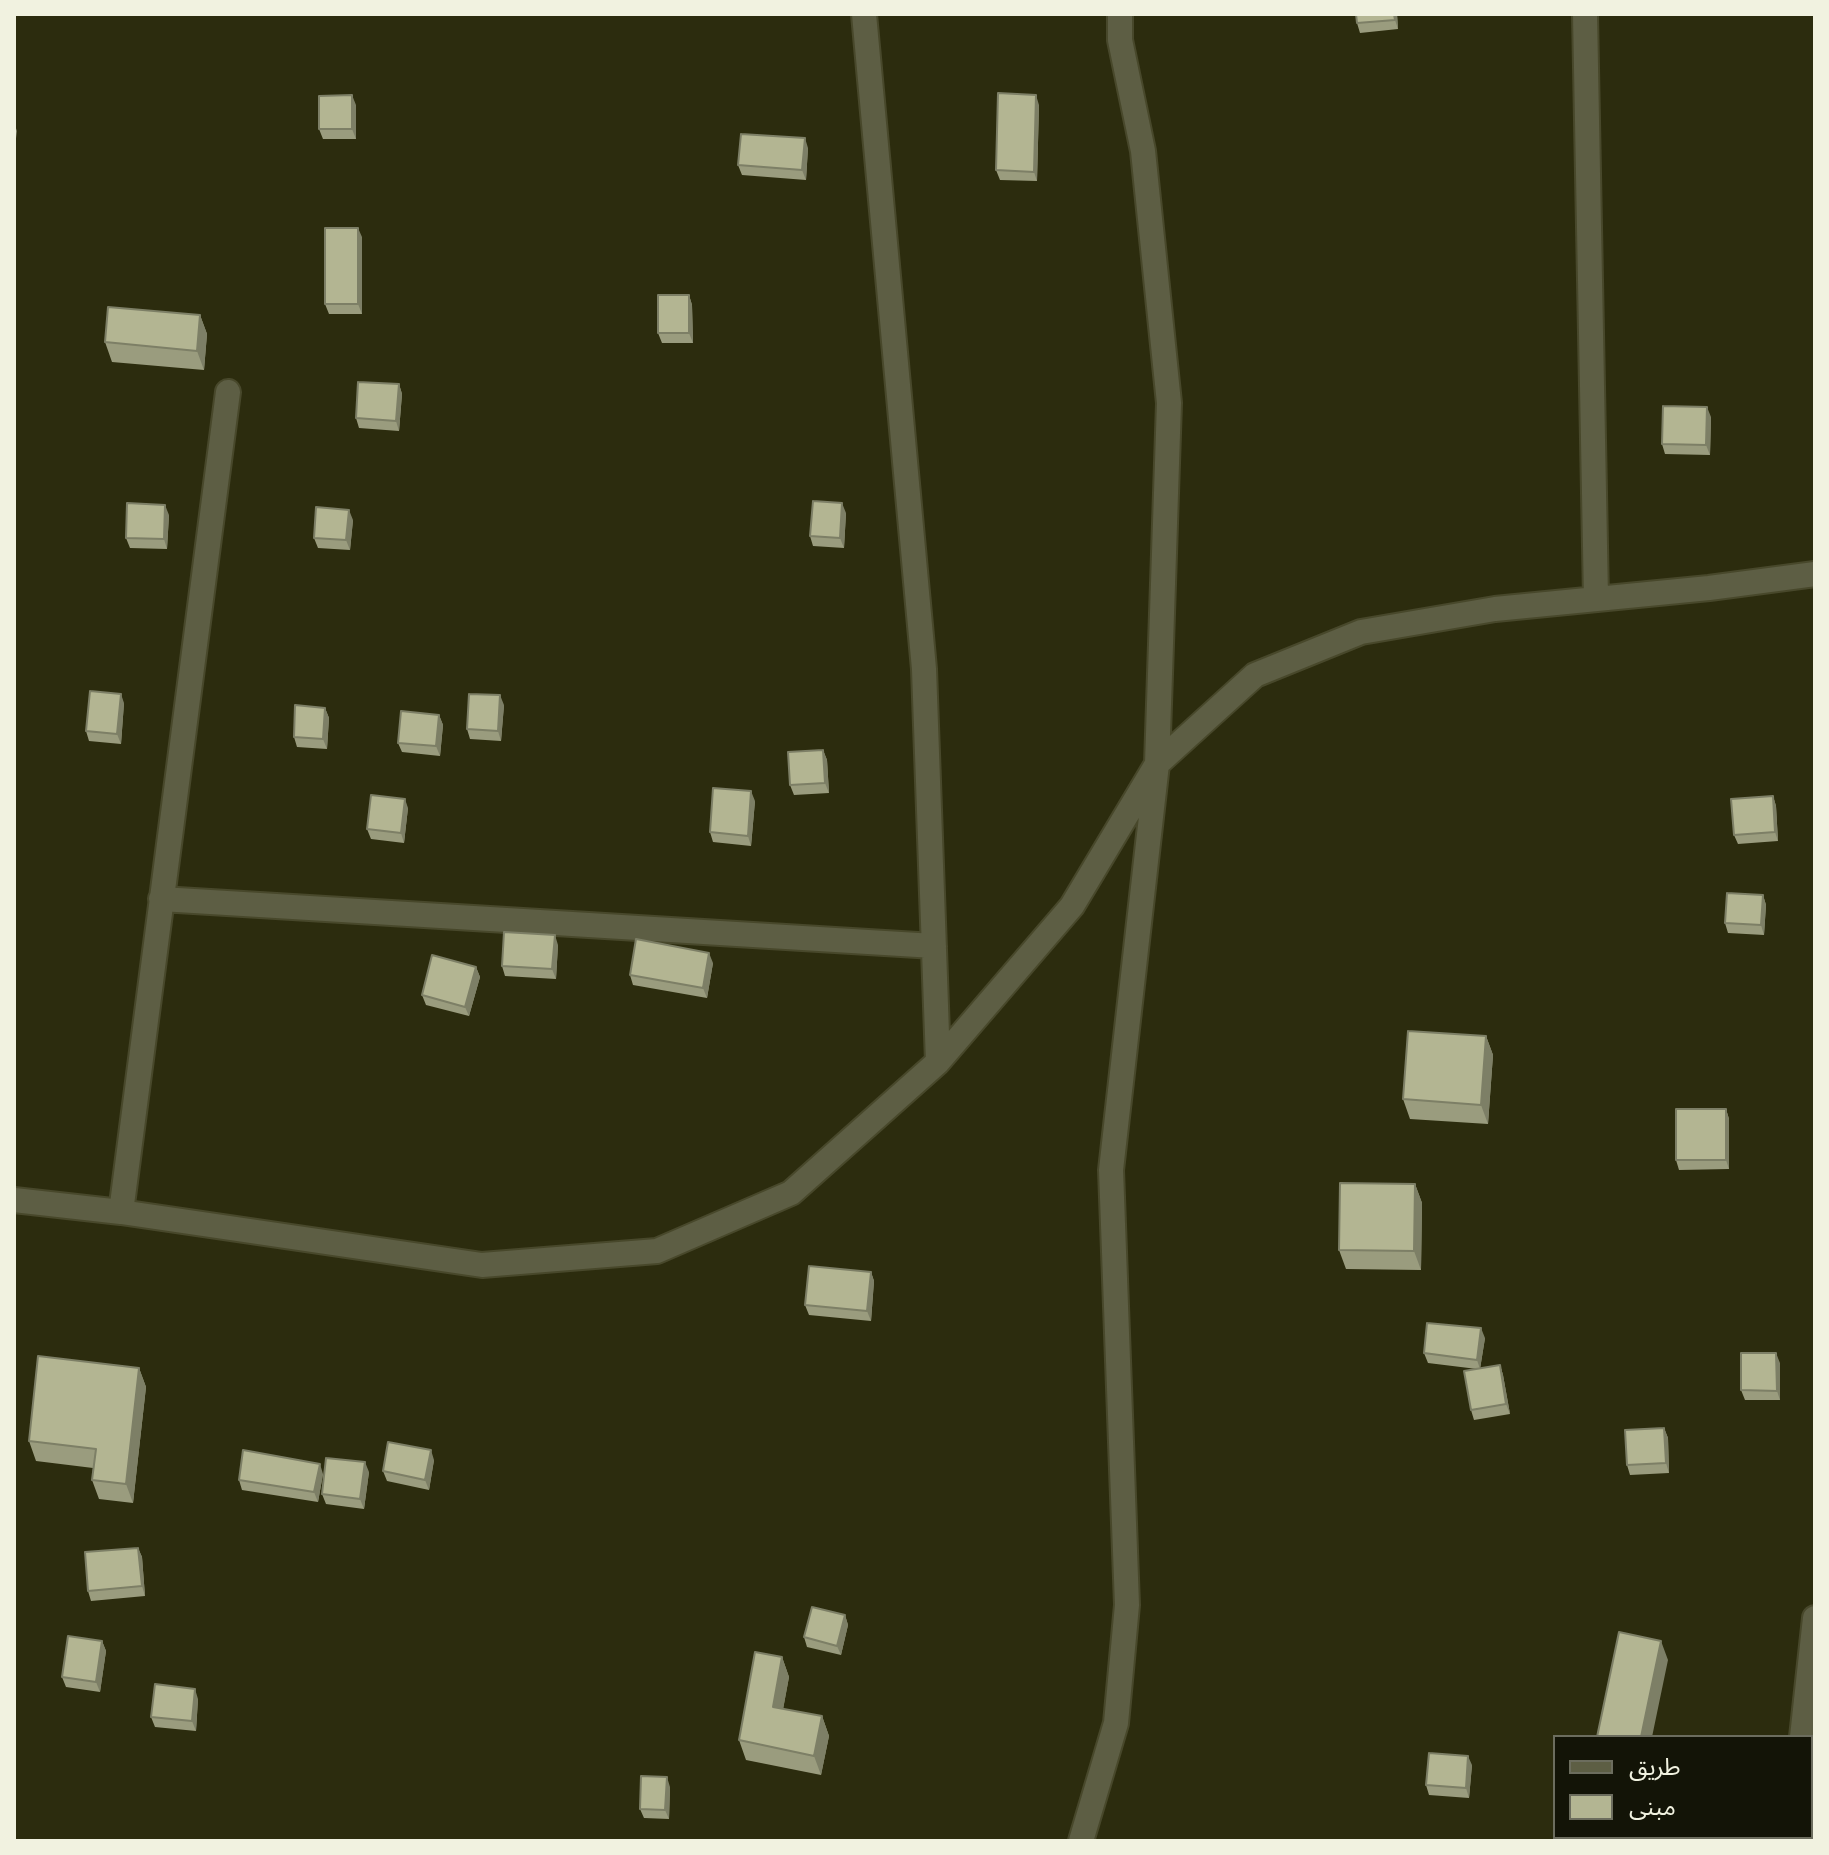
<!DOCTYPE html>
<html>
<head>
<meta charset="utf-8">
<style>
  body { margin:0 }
  #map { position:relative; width:1829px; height:1855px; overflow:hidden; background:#2c2c0e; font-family:"Crimson Pro","Noto Sans Arabic",serif }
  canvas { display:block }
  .frame { position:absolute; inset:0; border:16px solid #f1f2e0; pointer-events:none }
  .legend { position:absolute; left:1553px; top:1735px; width:260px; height:104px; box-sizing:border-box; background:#131407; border:2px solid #6c6d5e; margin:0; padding:10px 14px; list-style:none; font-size:24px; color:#f1f2e0 }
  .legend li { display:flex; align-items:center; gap:16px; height:40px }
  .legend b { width:40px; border:2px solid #6c6d5e }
</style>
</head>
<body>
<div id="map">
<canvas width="1829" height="1855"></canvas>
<div class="frame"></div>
<ul class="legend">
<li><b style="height:10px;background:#5d5e44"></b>طريق</li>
<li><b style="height:22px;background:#b3b592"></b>مبنى</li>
</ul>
</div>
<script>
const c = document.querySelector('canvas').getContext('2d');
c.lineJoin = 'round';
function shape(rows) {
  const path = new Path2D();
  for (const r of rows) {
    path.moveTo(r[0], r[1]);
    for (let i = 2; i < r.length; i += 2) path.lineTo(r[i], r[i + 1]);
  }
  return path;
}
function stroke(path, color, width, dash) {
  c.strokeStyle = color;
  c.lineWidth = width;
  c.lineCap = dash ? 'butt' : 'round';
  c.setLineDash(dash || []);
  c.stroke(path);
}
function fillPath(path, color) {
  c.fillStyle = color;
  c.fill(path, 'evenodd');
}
const minor = shape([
  [864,14,924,669,938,1062],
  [1585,14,1596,599],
  [161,899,934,946],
  [14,1200,121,1212,482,1265,657,1251,791,1193,938,1062,1072,906,1157,764,1255,675,1361,632,1495,609,1709,588,1815,574],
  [121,1212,228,392],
  [1802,1737,1815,1618],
  [1081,1841,1116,1723,1127,1605,1111,1170,1157,764,1169,403,1143,151,1120,40,1120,14],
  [1795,1841,1795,1837]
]);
const wall = shape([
  [1397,14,1398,29,1360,33,1357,23],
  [356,105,356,139,323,139,319,129],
  [1039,105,1037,181,1000,180,996,170],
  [808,148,806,180,742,175,738,165],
  [362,237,362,314,329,314,325,304],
  [689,295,692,305,693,343,662,343,658,333],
  [200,315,207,334,204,370,112,362,105,342],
  [399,384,402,394,399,431,359,428,356,418],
  [1711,417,1710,455,1665,454,1662,444],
  [846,513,844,548,813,546,810,536],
  [169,515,167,549,130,548,126,538],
  [353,520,350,550,318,548,314,538],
  [124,703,121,744,89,741,86,731],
  [504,705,501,741,470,739,467,729],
  [325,708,329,718,327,749,297,747,294,737],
  [439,715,443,725,440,756,402,752,398,743],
  [823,750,827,760,829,793,794,795,790,785],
  [1773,796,1776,806,1778,841,1738,844,1734,835],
  [755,801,751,846,713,842,710,832],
  [408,808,404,843,371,839,367,829],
  [1763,895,1766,905,1764,935,1728,933,1725,923],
  [558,945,556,979,505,976,502,966],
  [713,963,707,998,633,985,630,975],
  [476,967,480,977,469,1016,426,1005,422,995],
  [1486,1036,1493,1055,1488,1124,1410,1119,1403,1099],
  [1726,1109,1729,1119,1729,1169,1679,1170,1676,1160],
  [1415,1184,1422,1203,1421,1270,1346,1269,1339,1250],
  [871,1272,874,1281,871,1321,809,1315,805,1305],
  [1485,1338,1480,1369,1500,1365,1503,1375,1510,1414,1474,1420,1471,1410,1477,1369,1428,1363,1424,1353],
  [1780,1363,1780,1400,1745,1400,1741,1390],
  [139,1368,146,1387,133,1503,99,1499,92,1480,93,1468,36,1461,29,1441],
  [1664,1428,1668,1438,1669,1473,1630,1475,1627,1465],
  [434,1460,429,1490,387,1481,383,1471],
  [369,1472,364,1509,326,1504,322,1494],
  [323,1474,318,1502,242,1490,239,1480],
  [138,1548,142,1557,145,1596,91,1601,88,1591],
  [845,1615,848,1625,841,1655,807,1647,804,1637],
  [102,1641,106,1651,100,1692,66,1687,62,1677],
  [782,1657,789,1677,783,1709,822,1716,829,1736,821,1775,746,1760,739,1740],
  [198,1699,196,1731,155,1727,151,1717],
  [1472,1765,1469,1798,1429,1795,1426,1785],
  [670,1787,669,1819,644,1818,640,1809]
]);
const shadedWall = shape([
  [1394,14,1397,14,1398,29,1395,20],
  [352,95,356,105,356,139,352,129],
  [1036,95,1039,105,1037,181,1034,172],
  [14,123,17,131,14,153],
  [805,138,808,148,806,180,802,170],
  [358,228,362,237,362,314,358,304],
  [689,295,692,305,693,343,689,333],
  [200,315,207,334,204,370,197,351],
  [399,384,402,394,399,431,396,421],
  [1707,407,1711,417,1710,455,1706,445],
  [842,503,846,513,844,548,840,538],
  [165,505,169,515,167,549,164,539],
  [349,510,353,520,350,550,346,540],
  [121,694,124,703,121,744,117,734],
  [500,695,504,705,501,741,498,731],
  [325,708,329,718,327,749,323,739],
  [439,715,443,725,440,756,436,746],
  [823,750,827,760,829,793,825,783],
  [751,791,755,801,751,846,748,836],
  [1773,796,1776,806,1778,841,1775,832],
  [405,799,408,808,404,843,401,833],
  [1763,895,1766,905,1764,935,1761,925],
  [555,935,558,945,556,979,552,969],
  [709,953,713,963,707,998,703,988],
  [476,967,480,977,469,1016,465,1007],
  [1486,1036,1493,1055,1488,1124,1481,1105],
  [1726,1109,1729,1119,1729,1169,1726,1160],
  [1415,1184,1422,1203,1421,1270,1414,1251],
  [871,1272,874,1281,871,1321,867,1311],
  [1481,1328,1485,1338,1480,1369,1477,1360],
  [1776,1353,1780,1363,1780,1400,1777,1391],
  [1500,1365,1503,1375,1510,1414,1506,1404],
  [139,1368,146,1387,133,1503,126,1484],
  [1664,1428,1668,1438,1669,1473,1666,1463],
  [431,1450,434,1460,429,1490,425,1480],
  [365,1462,369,1472,364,1509,360,1499],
  [320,1464,323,1474,318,1502,314,1492],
  [138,1548,142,1557,145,1596,142,1586],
  [845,1615,848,1625,841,1655,837,1646],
  [102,1641,106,1651,100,1692,96,1682],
  [1661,1641,1668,1660,1652,1737,1641,1737],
  [782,1657,789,1677,780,1726,773,1707],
  [195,1689,198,1699,196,1731,192,1721],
  [822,1716,829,1736,821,1775,814,1756],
  [1468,1756,1472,1765,1469,1798,1466,1788],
  [667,1777,670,1787,669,1819,665,1810]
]);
const building = shape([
  [1356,14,1394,14,1395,20,1357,23,1356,14],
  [998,93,1036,95,1034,172,996,170,998,93],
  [352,95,352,129,319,129,319,96,352,95],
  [741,134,805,138,802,170,738,165,741,134],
  [325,228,358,228,358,304,325,304,325,228],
  [658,295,689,295,689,333,658,333,658,295],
  [108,307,200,315,197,351,105,342,108,307],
  [358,382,399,384,396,421,356,418,358,382],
  [1663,406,1707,407,1706,445,1662,444,1663,406],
  [813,501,842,503,840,538,810,536,813,501],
  [127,503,165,505,164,539,126,538,127,503],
  [316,507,349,510,346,540,314,538,316,507],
  [90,691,121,694,117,734,86,731,90,691],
  [469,694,500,695,498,731,467,729,469,694],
  [295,705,325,708,323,739,294,737,295,705],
  [401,711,439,715,436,746,398,743,401,711],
  [823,750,825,783,790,785,788,752,823,750],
  [713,788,751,791,748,836,710,832,713,788],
  [371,795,405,799,401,833,367,829,371,795],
  [1773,796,1775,832,1734,835,1731,799,1773,796],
  [1727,893,1763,895,1761,925,1725,923,1727,893],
  [504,932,555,935,552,969,502,966,504,932],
  [636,939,709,953,703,988,630,975,636,939],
  [432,955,476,967,465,1007,422,995,432,955],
  [1408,1031,1486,1036,1481,1105,1403,1099,1408,1031],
  [1676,1109,1726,1109,1726,1160,1676,1160,1676,1109],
  [1340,1183,1415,1184,1414,1251,1339,1250,1340,1183],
  [809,1266,871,1272,867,1311,805,1305,809,1266],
  [1427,1323,1481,1328,1477,1360,1424,1353,1427,1323],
  [1741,1353,1776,1353,1777,1391,1741,1390,1741,1353],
  [38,1356,139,1368,126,1484,92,1480,96,1449,29,1441,38,1356],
  [1500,1365,1506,1404,1471,1410,1464,1371,1500,1365],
  [1664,1428,1666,1463,1627,1465,1625,1430,1664,1428],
  [388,1442,431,1450,425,1480,383,1471,388,1442],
  [243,1450,320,1464,314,1492,239,1480,243,1450],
  [326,1458,365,1462,360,1499,322,1494,326,1458],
  [138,1548,142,1586,88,1591,85,1552,138,1548],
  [812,1607,845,1615,837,1646,804,1637,812,1607],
  [1619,1632,1661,1641,1641,1737,1597,1737,1619,1632],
  [68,1636,102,1641,96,1682,62,1677,68,1636],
  [755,1652,782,1657,773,1707,822,1716,814,1756,739,1740,755,1652],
  [155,1684,195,1689,192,1721,151,1717,155,1684],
  [1429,1753,1468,1756,1466,1788,1426,1785,1429,1753],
  [641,1776,667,1777,665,1810,640,1809,641,1776],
  [1669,1837,1705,1837,1704,1841,1669,1841,1669,1837]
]);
stroke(minor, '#48482b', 28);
stroke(minor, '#5d5e44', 24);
fillPath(wall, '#9a9c7e');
fillPath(shadedWall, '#7d7f66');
fillPath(building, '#b3b592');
stroke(building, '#7d7f66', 2);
</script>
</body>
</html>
